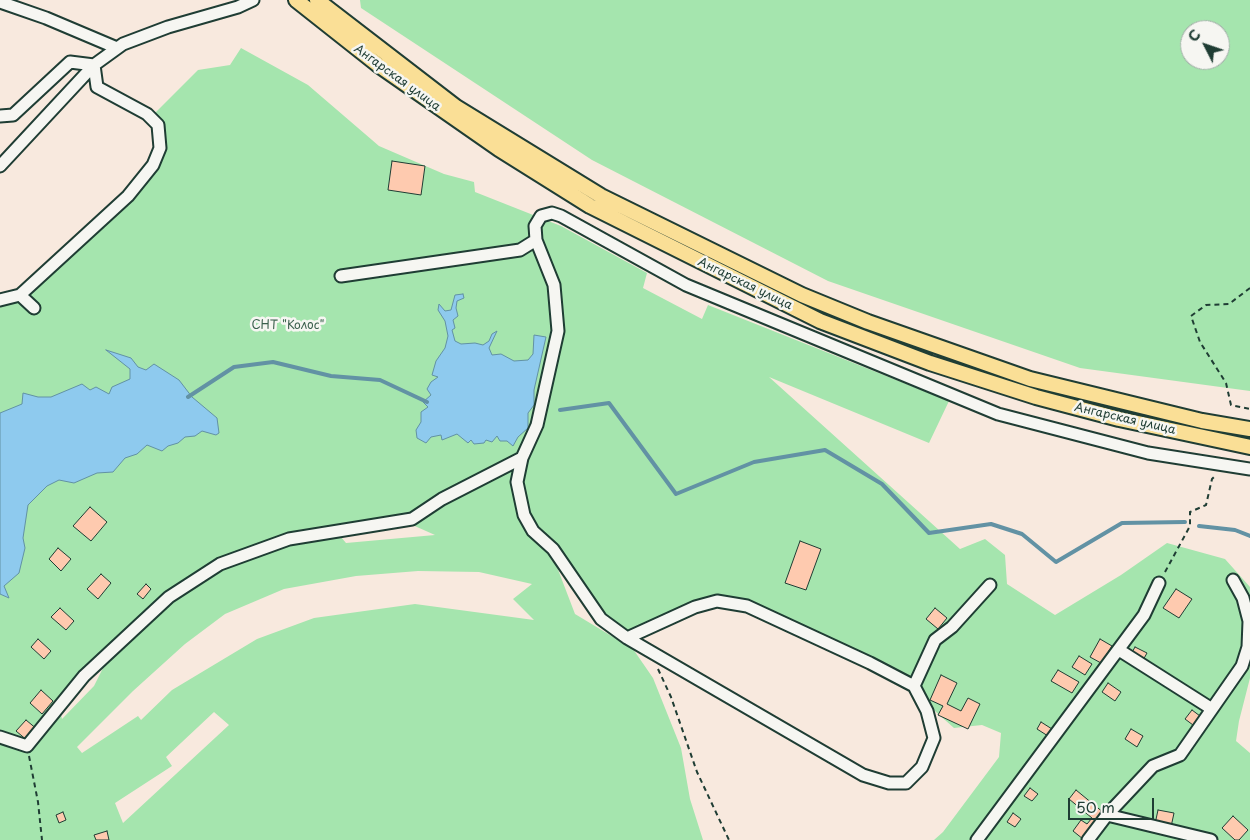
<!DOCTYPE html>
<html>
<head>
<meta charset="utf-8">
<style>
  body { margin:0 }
  #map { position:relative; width:1250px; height:840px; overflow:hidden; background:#f8e9de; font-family:"Playpen Sans",sans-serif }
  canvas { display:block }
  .north { position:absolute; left:1180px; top:20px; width:50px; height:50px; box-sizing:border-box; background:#f6f6f2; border:1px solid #a0aca6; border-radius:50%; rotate:311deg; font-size:14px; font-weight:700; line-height:20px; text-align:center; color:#1f3d34 }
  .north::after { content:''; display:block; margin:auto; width:18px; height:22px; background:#1f3d34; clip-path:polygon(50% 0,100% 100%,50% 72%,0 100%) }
  .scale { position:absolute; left:1068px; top:798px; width:86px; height:22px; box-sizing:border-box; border:2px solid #1f3d34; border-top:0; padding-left:6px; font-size:15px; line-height:18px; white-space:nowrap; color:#1f3d34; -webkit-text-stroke:4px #f6f6f2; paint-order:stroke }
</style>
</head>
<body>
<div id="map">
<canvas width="1250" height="840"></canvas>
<div class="north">С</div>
<div class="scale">50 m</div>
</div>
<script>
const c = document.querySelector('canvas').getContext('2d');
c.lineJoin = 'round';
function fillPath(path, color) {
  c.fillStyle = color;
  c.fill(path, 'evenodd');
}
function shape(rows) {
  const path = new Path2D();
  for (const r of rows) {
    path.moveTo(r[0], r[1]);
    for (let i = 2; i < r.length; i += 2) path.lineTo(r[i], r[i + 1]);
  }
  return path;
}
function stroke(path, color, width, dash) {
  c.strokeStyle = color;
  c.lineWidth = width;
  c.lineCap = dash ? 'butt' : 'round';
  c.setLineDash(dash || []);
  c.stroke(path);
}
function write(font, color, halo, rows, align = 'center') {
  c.font = font + ' "Playpen Sans",sans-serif';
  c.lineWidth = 5;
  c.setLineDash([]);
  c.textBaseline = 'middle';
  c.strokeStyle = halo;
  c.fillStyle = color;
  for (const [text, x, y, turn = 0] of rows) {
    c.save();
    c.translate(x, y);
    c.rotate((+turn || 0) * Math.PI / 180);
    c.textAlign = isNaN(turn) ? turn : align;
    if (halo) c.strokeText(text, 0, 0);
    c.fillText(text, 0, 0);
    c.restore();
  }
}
const green = shape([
  [360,0,1250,0,1250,391,1080,368,828,281,592,160,361,8],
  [1190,30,1220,30,1220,60,1190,60],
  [241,48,308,85,379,146,444,174,474,182,475,192,561,226,647,273,643,288,702,319,708,305,949,401,929,443,769,377,960,549,985,539,1005,555,1007,584,1055,615,1121,575,1167,543,1225,559,1250,587,1250,678,1239,721,1236,741,1250,753,1250,840,934,840,943,832,999,757,1001,733,982,725,954,728,918,696,844,656,745,611,711,607,638,637,606,620,569,566,550,558,557,567,575,614,633,649,653,678,681,748,690,799,703,840,0,840,0,305,27,297,156,172,166,137,154,114,198,70,230,65],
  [399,519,435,535,346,543,341,537,292,542,222,568,162,599,182,581,250,549,299,530,328,526,360,527],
  [418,571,479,572,532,584,513,599,534,620,415,604,314,618,257,639,172,690,141,720,138,716,82,753,77,747,133,691,185,644,225,614,284,589,356,576],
  [108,658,94,686,62,719,58,701],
  [214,712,229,725,123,823,115,803,172,766,166,757]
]);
const water = shape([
  [463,294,464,298,457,301,456,308,458,316,453,320,455,328,452,330,455,341,461,344,475,343,483,345,489,341,492,334,497,331,489,348,492,355,501,354,514,361,528,360,533,354,534,335,546,337,534,390,534,405,528,413,528,428,518,437,513,446,507,441,500,441,497,436,492,442,486,440,484,443,474,444,471,440,468,443,457,434,442,440,441,435,431,437,426,443,417,438,416,430,421,422,421,412,428,407,423,402,431,395,427,389,431,382,438,377,432,375,436,361,445,348,448,336,445,321,438,310,439,304,445,311,451,310,455,295,463,294],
  [106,350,131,358,138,367,146,370,154,364,179,380,192,397,217,418,219,433,216,435,202,431,195,436,185,437,178,443,168,446,162,451,147,445,137,454,125,458,113,472,97,473,74,483,59,480,47,486,28,505,23,538,25,548,19,573,4,586,9,598,0,594,0,413,22,404,23,393,38,397,51,397,82,384,90,390,96,387,109,394,112,387,130,379,130,369,106,350]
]);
const stream = shape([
  [188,397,234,367,273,362,331,376,380,380,427,402],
  [560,410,609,403,676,494,754,462,825,450,882,484,929,533,991,524,1022,534,1056,562,1122,523,1185,522],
  [1199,526,1235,530,1250,536]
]);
const building = shape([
  [392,161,425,166,421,195,388,190,392,161],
  [90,507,107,522,91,541,73,526,90,507],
  [800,541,821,549,806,590,785,583,800,541],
  [58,548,71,559,61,571,49,559,58,548],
  [101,574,111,583,98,599,87,589,101,574],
  [146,584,151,589,143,599,137,594,146,584],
  [1176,589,1192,599,1179,618,1163,608,1176,589],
  [60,608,74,621,66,630,51,617,60,608],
  [935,608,947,618,938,629,926,619,935,608],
  [38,639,51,651,44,659,31,647,38,639],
  [1100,639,1112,646,1101,663,1090,657,1100,639],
  [1135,647,1147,653,1142,662,1130,656,1135,647],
  [1079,656,1092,664,1085,675,1072,667,1079,656],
  [1058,670,1079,682,1072,693,1051,681,1058,670],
  [941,675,957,683,947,704,961,711,968,698,980,704,968,729,938,715,943,706,930,700,941,675],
  [1108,683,1121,692,1115,701,1102,692,1108,683],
  [41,690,53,701,42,714,30,703,41,690],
  [1192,710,1200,716,1193,725,1185,719,1192,710],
  [26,720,38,730,28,741,16,731,26,720],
  [1041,722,1052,729,1048,736,1037,729,1041,722],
  [1131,729,1143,736,1137,747,1125,739,1131,729],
  [1030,788,1038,794,1032,801,1024,796,1030,788],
  [1076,790,1104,813,1083,839,1073,831,1081,820,1087,824,1092,818,1069,799,1076,790],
  [1158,810,1174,813,1171,827,1155,824,1158,810],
  [63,812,66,820,59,823,56,815,63,812],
  [1013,813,1021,819,1015,827,1007,822,1013,813],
  [1233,816,1248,830,1239,840,1235,840,1222,828,1233,816],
  [107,831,109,840,96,840,94,835,107,831]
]);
const path = shape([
  [1250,288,1229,304,1206,305,1191,316,1200,342,1226,383,1231,405,1250,409],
  [1165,572,1190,526,1190,512,1206,505,1212,479,1216,475],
  [658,669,671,697,697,772,729,840],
  [29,756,38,802,42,840]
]);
const minor = shape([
  [0,2,46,18,117,48],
  [0,116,13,115,70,62,94,65,97,87,147,114,158,125,160,148,153,165,128,196,20,295,34,308],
  [0,166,94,65,123,44,168,27,238,7,253,0],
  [341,276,520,250,536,240],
  [0,300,20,295],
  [627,638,695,607,717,601,747,606,870,663,914,686,927,711,934,738,922,767,906,783,889,783,863,775,627,638,601,619,553,549,533,531,524,515,517,482,522,458,537,425,558,331,554,285,536,240,535,226,541,216,552,213,561,216,686,285,998,414,1148,453,1250,469],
  [1119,650,1212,709],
  [914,686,935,640,952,627,990,585],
  [0,737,27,746,84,676,169,597,220,564,289,539,412,519,442,499,522,458],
  [1107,815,1153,766,1180,755,1242,666,1248,647,1249,621,1243,598,1233,580],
  [977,840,1144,615,1159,583],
  [1088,840,1107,815,1211,840]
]);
const major = shape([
  [296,0,377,64,499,149,590,206,820,321,930,363,1036,397,1119,419,1250,447],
  [317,0,456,107,601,196,802,295,868,322,1030,379,1202,421,1250,429]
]);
const streetNames = [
  ["Ангарская улица",397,78,36],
  ["Ангарская улица",745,284,26],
  ["Ангарская улица",1125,419,13]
];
const parkNames = [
  ["СНТ \"Колос\"",288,326]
];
fillPath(green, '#a5e5ae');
fillPath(water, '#8ecaee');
stroke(water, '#6292a4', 1);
stroke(stream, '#6292a4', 4);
fillPath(building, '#fecaaf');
stroke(building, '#1f3d34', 1);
stroke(minor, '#1f3d34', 15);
stroke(major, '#1f3d34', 18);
stroke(path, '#1f3d34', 2, [5, 4]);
stroke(minor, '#f6f6f2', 11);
stroke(major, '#fadf96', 14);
write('12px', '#1f3d34', '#f6f6f2', streetNames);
write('12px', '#3a5f4c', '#f6f6f2', parkNames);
</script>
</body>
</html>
